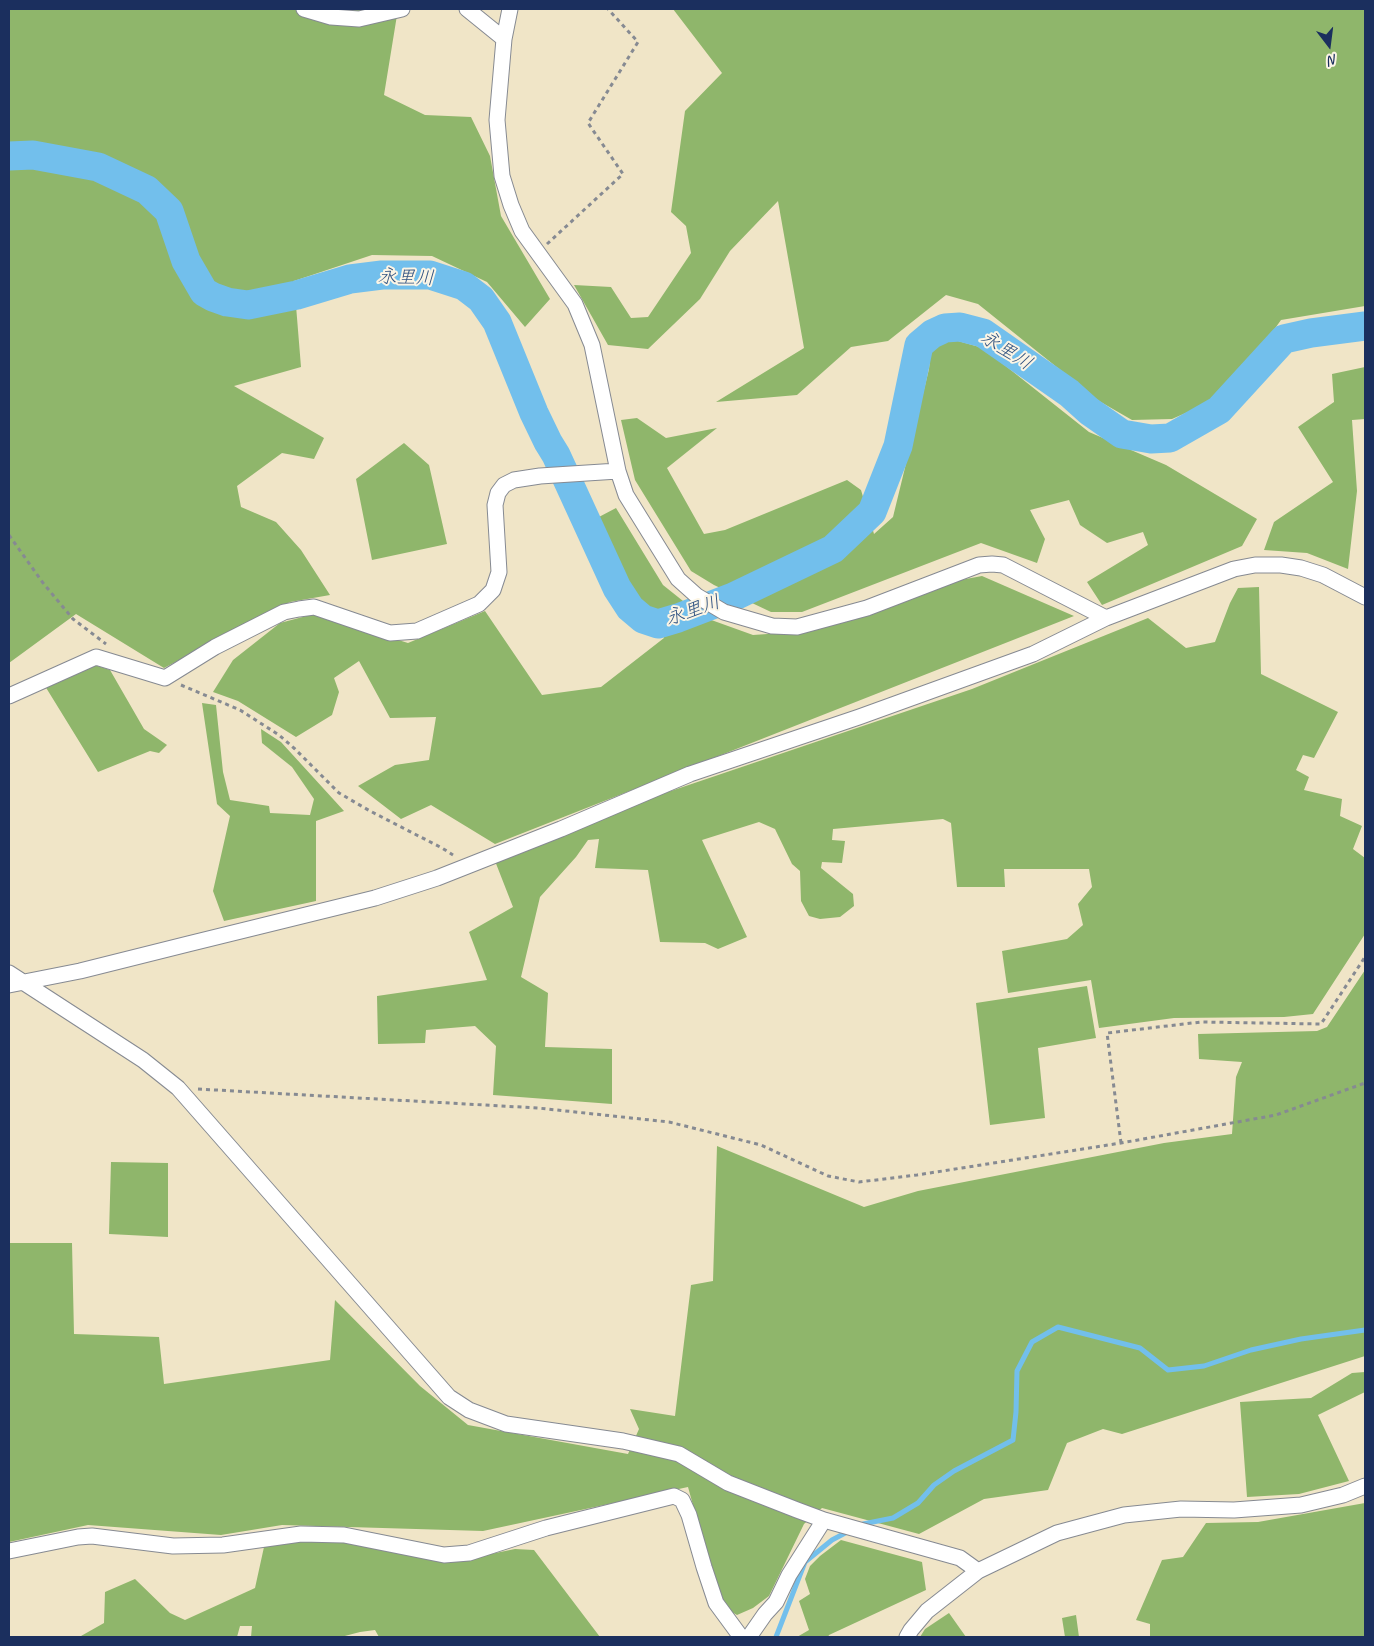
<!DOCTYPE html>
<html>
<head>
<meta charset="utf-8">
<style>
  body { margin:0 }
  #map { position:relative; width:1374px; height:1646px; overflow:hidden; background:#f0e5c7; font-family:Caveat,sans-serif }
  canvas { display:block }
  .frame { position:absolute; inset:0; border:10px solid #1b2f5e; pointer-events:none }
  .north { position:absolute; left:1304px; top:20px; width:50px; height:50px; -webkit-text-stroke:4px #fcf5e5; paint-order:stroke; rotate:165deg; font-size:14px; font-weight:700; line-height:20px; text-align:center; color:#1b2f5e }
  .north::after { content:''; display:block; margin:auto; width:18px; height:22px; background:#1b2f5e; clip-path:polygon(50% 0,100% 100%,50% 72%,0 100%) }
</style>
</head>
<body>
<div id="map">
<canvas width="1374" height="1646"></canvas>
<div class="frame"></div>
<div class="north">N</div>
</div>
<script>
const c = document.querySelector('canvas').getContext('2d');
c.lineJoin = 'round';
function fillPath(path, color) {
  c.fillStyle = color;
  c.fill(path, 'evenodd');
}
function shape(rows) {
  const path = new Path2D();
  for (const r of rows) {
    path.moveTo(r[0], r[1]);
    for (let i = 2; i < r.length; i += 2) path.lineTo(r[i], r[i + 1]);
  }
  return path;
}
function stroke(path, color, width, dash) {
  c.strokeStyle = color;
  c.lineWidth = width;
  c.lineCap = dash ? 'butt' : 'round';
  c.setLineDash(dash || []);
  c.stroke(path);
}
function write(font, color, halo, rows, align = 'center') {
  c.font = font + ' Caveat,"Klee One",sans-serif';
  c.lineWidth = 4;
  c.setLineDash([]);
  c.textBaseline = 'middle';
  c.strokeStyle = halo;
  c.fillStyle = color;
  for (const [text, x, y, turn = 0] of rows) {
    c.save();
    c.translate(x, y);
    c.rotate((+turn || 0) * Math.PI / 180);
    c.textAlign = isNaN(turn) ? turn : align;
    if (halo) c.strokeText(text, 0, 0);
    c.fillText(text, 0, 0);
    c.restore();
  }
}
const forest = shape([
  [9,9,398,9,384,95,425,115,471,117,490,156,501,216,550,299,525,327,487,282,432,256,372,255,294,281,301,367,234,386,324,438,314,459,282,453,237,486,241,507,276,522,301,550,330,595,290,602,164,668,76,614,9,663],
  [673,9,1365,9,1365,306,1281,320,1241,376,1206,404,1172,419,1132,420,1099,401,978,304,946,295,888,341,851,347,797,395,716,402,804,348,778,201,730,251,700,299,648,349,608,345,574,285,611,287,631,318,648,317,691,253,686,226,671,212,685,111,722,73],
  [951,339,983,348,1089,432,1166,465,1257,519,1242,546,1102,605,1087,582,1148,545,1143,532,1107,543,1080,525,1069,500,1030,510,1045,539,1037,563,981,543,802,612,771,612,714,585,691,571,635,480,621,420,637,418,666,438,717,428,667,468,704,534,725,530,847,480,861,490,874,534,893,517,929,369,931,347],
  [1365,367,1365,419,1352,420,1357,491,1348,569,1307,553,1264,550,1274,522,1333,482,1298,427,1334,402,1332,374],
  [404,443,429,465,447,544,372,560,356,479],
  [616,508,663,585,703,617,753,635,811,631,955,581,982,576,1074,616,495,844,431,805,401,819,358,786,395,765,429,760,436,717,390,718,359,661,334,678,339,692,332,715,296,737,238,701,213,692,233,660,280,623,314,614,408,643,485,611,542,695,601,687,664,638,656,616,642,607,597,518],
  [1259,587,1261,674,1338,712,1314,758,1303,755,1296,770,1309,777,1304,790,1342,799,1340,816,1362,826,1353,849,1365,858,1365,934,1313,1014,1284,1017,1174,1018,1099,1028,1091,980,1008,993,1002,951,1067,939,1083,925,1078,904,1092,887,1089,869,1004,869,1005,887,957,887,951,823,943,819,833,829,832,840,845,841,842,863,822,862,821,868,853,894,854,906,840,917,820,919,809,916,801,901,800,871,792,864,775,829,759,822,702,840,747,937,718,949,705,943,660,942,648,870,595,868,599,839,588,840,576,857,540,897,521,977,548,993,545,1047,612,1049,612,1104,493,1095,496,1046,475,1026,426,1030,425,1043,378,1044,377,996,487,980,469,932,513,907,495,861,665,793,972,689,1148,618,1186,648,1215,642,1230,603,1238,588],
  [95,665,110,670,144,729,167,745,159,753,150,751,98,772,45,686],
  [202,703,216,705,223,772,230,800,269,806,270,813,310,815,314,799,292,767,262,743,261,729,281,742,344,811,316,821,316,901,224,921,213,891,230,816,217,804],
  [1365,970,1365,1356,1122,1434,1103,1429,1067,1443,1048,1490,984,1499,919,1534,822,1508,804,1524,769,1596,753,1608,737,1615,721,1606,688,1487,483,1531,282,1525,221,1535,88,1525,9,1542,9,1243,72,1243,74,1334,159,1337,164,1384,330,1360,335,1300,420,1386,468,1425,628,1454,639,1429,630,1409,675,1416,691,1285,713,1281,717,1146,864,1207,918,1191,1164,1143,1232,1134,1236,1077,1242,1062,1199,1059,1198,1034,1317,1031,1327,1027],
  [1087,986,1096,1038,1038,1048,1045,1118,990,1125,976,1003],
  [111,1162,168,1163,168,1237,109,1234],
  [1365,1372,1365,1392,1318,1415,1349,1481,1299,1494,1247,1497,1240,1402,1311,1398,1352,1373],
  [1365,1503,1365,1637,1150,1637,1150,1624,1136,1620,1162,1560,1183,1557,1206,1523,1258,1522],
  [322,1540,362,1544,447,1563,515,1549,534,1550,600,1637,379,1637,375,1630,360,1632,341,1637,251,1637,252,1626,240,1626,237,1637,82,1637,81,1636,104,1623,105,1592,135,1579,170,1613,185,1620,255,1588,264,1547,296,1541],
  [841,1540,922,1562,926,1590,829,1635,828,1637,797,1637,809,1630,799,1601,810,1594,805,1579,810,1566,820,1556],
  [949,1613,966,1637,920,1637,925,1629],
  [1076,1615,1079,1637,1065,1637,1062,1618]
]);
const stream = shape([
  [858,1526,863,1524,893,1518,918,1503,934,1485,954,1471,1013,1440,1016,1412,1017,1371,1032,1342,1058,1327,1140,1348,1168,1370,1204,1366,1251,1350,1301,1339,1365,1330],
  [776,1637,805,1562,832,1540,849,1531]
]);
const river = shape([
  [9,156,33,155,98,167,147,190,169,211,186,261,204,292,213,297,227,302,248,305,297,295,350,279,382,275,430,275,464,286,481,299,497,322,534,413,548,442,556,455,617,588,630,608,643,619,658,624,678,618,733,597,833,549,872,512,898,446,919,345,932,334,945,328,960,327,983,333,1069,393,1089,411,1122,434,1151,439,1170,438,1219,410,1284,339,1311,333,1365,326]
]);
const path = shape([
  [547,244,623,174,588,123,638,42,608,9],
  [9,535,43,583,73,619,106,644],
  [181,685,240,710,279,735,295,749,339,793,370,811,442,848,453,855],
  [198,1089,538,1108,669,1122,761,1145,828,1176,859,1182,917,1175,1121,1143,1276,1115,1365,1083],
  [1121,1143,1107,1033,1201,1022,1321,1024,1365,957]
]);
const minor = shape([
  [304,9,331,17,359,19,402,9],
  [467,9,504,39],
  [510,9,504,39,497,120,502,176,511,205,522,231,575,304,592,345,618,471,626,495,678,579,697,596,724,612,772,626,797,627,867,608,979,565,992,564,1003,565,1106,618],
  [9,696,96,657,165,678,215,647,284,612,299,609,314,607,390,633,417,631,479,604,493,590,499,572,495,505,498,493,504,485,514,480,540,476,618,471],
  [9,973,143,1060,178,1088,449,1397,469,1410,506,1424,623,1441,679,1454,728,1483,797,1510,824,1520,960,1558,978,1571],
  [9,985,80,971,188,944,375,898,437,878,561,829,690,774,859,717,1033,654,1106,618,1234,569,1255,565,1281,565,1301,568,1323,575,1365,597],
  [9,1551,78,1537,92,1536,173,1546,223,1545,301,1534,344,1535,444,1555,469,1553,546,1528,674,1496,682,1500,689,1515,704,1567,716,1603,741,1637],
  [749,1637,765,1614,776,1602,789,1575,824,1520],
  [907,1637,911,1630,927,1611,978,1571,1057,1533,1124,1515,1181,1509,1234,1510,1301,1505,1343,1495,1365,1486]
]);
const waterNames = [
  ["永里川",406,278,2],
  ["永里川",1006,351,32],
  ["永里川",693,611,-19]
];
fillPath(forest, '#8fb66b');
stroke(stream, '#72bfec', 5);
stroke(river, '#72bfec', 29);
stroke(minor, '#868a92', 17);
stroke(path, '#868a92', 3, [4, 4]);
stroke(minor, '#fff', 15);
write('italic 19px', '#315382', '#fcf5e5', waterNames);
</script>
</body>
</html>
